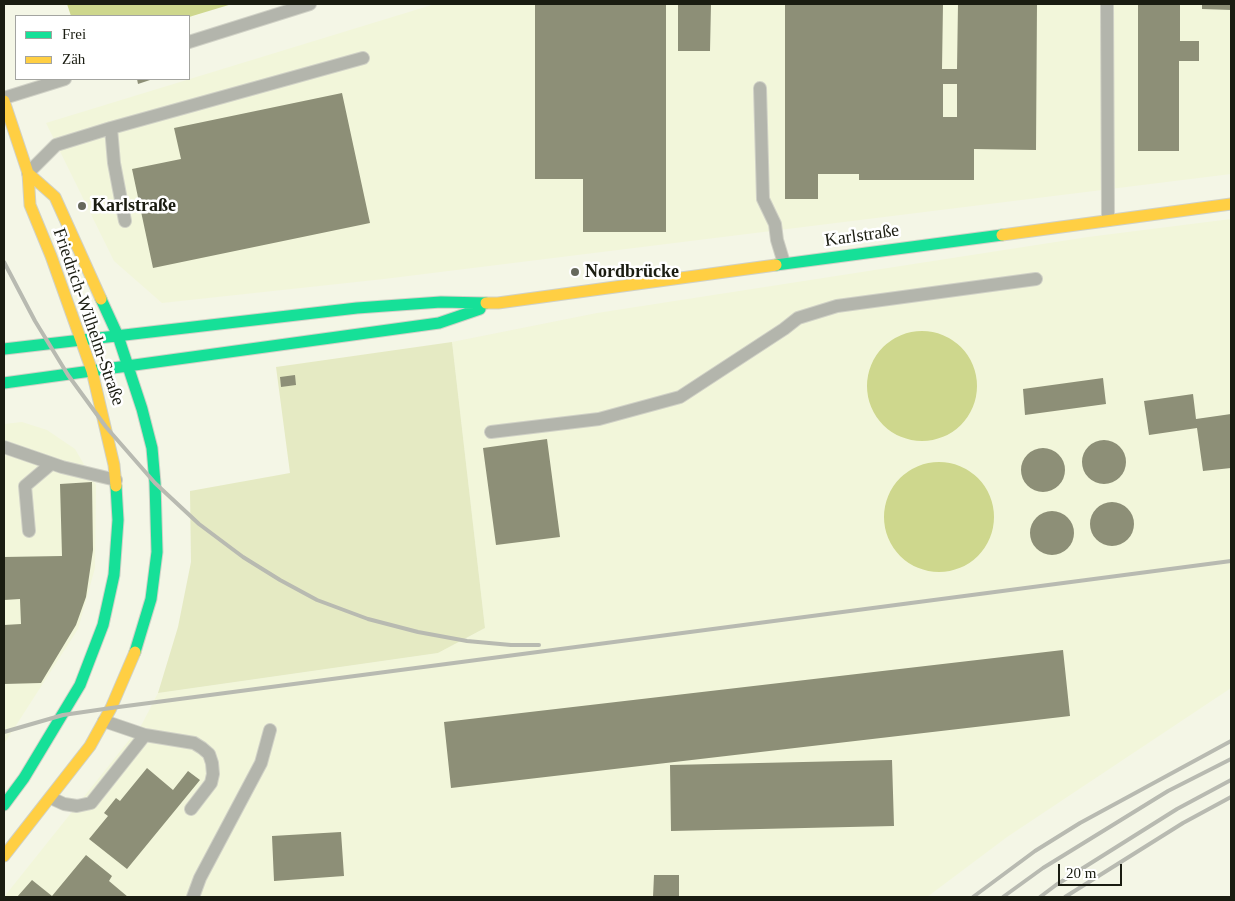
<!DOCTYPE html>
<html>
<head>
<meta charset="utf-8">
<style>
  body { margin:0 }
  #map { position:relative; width:1235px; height:901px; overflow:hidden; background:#f4f6e6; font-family:Georgia,serif }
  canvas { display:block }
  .frame { position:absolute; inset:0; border:5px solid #1a1c11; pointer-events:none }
  .legend { position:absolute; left:15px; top:15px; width:175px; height:65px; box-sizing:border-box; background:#fff; border:1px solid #a3a4a0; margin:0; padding:6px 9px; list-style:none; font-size:15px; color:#1a1c11 }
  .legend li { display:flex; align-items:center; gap:10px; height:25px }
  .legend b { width:25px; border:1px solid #a3a4a0 }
  .scale { position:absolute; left:1058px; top:864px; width:64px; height:22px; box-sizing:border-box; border:2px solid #1a1c11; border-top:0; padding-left:6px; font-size:15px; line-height:18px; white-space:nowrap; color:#1a1c11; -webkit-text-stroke:4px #fff; paint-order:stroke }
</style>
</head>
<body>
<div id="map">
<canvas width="1235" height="901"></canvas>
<div class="frame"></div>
<ul class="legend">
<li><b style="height:6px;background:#16e098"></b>Frei</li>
<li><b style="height:6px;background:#ffcf43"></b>Zäh</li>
</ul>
<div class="scale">20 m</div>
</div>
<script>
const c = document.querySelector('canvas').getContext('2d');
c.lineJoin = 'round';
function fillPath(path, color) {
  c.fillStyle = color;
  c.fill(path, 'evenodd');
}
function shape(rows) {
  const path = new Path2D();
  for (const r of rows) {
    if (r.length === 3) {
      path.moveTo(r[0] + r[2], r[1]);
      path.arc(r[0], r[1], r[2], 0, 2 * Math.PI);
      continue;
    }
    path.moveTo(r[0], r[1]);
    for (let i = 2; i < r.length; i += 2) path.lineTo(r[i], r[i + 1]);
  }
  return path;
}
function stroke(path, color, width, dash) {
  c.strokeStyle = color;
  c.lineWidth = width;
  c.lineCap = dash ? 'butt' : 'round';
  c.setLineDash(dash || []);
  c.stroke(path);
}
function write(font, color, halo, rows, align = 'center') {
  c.font = font + ' Georgia,serif';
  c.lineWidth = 5;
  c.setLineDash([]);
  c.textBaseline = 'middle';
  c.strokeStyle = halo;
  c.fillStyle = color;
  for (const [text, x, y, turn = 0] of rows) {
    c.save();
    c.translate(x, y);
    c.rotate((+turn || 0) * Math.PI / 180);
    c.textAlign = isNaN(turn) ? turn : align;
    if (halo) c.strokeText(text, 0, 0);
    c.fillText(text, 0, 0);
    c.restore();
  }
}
const built = shape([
  [435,4,1231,4,1231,174,384,279,162,303,114,261,46,123],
  [1231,219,1231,688,1007,837,927,897,4,897,142,724,158,693,438,653,485,628,452,342,597,313,1088,237],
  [22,422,47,430,75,449,96,485,95,568,78,629,4,744,4,424]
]);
const green = shape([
  [452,342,485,628,438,653,158,693,178,627,191,562,190,491,290,473,276,367]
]);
const water = shape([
  [67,4,232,4,189,17,71,16],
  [922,386,55],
  [939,517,55]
]);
const building = shape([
  [535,4,666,4,666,232,583,232,583,179,535,179],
  [678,4,711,4,710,51,678,51],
  [785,4,943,4,942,69,957,69,958,4,1037,4,1036,150,974,149,974,180,859,180,859,174,818,174,818,199,785,199],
  [943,84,957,84,957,117,943,117],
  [1138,4,1180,4,1180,41,1199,41,1199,61,1179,61,1179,151,1138,151],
  [1202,4,1231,4,1231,10,1202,9],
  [137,79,153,79,138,84],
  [342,93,370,223,153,268,132,169,181,159,174,128],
  [295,375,296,385,281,387,280,377],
  [1103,378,1106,404,1025,415,1023,389],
  [1193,394,1196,419,1231,414,1231,468,1203,471,1197,428,1149,435,1144,401],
  [547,439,560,537,496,545,483,448],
  [1104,462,22],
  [1043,470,22],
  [92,482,93,550,86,597,76,625,41,683,4,684,4,625,21,624,20,599,4,600,4,557,62,556,60,484],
  [1112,524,22],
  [1052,533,22],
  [1063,650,1070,716,451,788,444,722],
  [892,760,894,826,671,831,670,765],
  [147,768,173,790,188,771,200,780,127,869,89,839,108,816,104,813,116,798,120,801],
  [341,832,344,876,274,881,272,836],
  [86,855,112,876,109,881,128,897,17,897,32,880,52,896],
  [654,875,679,875,679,897,653,897]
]);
const lane = shape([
  [1107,4,1108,220],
  [189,42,310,4],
  [760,88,763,199,775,224,777,240,784,263],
  [4,98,65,79],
  [111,128,363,58],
  [28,173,56,145,111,128,114,163,125,221],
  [491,432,599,419,680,397,784,329,798,318,837,306,1036,279],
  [4,447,62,467,116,480],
  [29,531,25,486,51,464],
  [104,721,145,735,194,743,202,748,209,754,212,763,213,774,211,783,191,809],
  [51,798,64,804,77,806,91,803,145,735],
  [193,897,200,878,261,763,270,730]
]);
const fast = shape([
  [776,265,1002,235],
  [101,299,118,336,142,409,152,448,155,483,157,552,151,599,135,652],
  [4,349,357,308,441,302,486,303],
  [4,383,439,323,480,309],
  [4,805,24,778,80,685,103,625,114,575,118,520,116,486]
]);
const slow = shape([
  [4,101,28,173,30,205,51,256,92,371,114,465,116,486],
  [28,173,55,197,101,299],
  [1002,235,1231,204],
  [486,303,498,303,776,265],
  [4,856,90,746,111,708,135,652]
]);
const rail = shape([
  [4,262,35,321,68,375,106,427,155,483,199,524,243,557,280,580,317,600,368,619,418,632,467,641,511,645,539,645],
  [4,732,63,715,111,708,1231,561],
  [973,897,1035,851,1080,823,1231,741],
  [1003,897,1043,868,1168,791,1231,759],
  [1040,897,1056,885,1177,809,1231,780],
  [1065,897,1183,823,1231,797]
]);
const markers = [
  [82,206,5,"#66685c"],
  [575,272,5,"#66685c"]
];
const poiNames = [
  ["Karlstraße",92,206],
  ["Nordbrücke",585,272]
];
const streetNames = [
  ["Karlstraße",862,236,-8],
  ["Friedrich-Wilhelm-Straße",88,317,71]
];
fillPath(built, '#f2f6da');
fillPath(green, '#e5eac3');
fillPath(water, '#ced78d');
fillPath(building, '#8d8f77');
stroke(lane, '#d0d1c6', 14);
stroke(fast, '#d0d1c6', 13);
stroke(slow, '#d0d1c6', 13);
stroke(lane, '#b3b5ac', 12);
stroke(fast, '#16e098', 11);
stroke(slow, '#ffcf43', 11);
stroke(rail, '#b8bab1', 4);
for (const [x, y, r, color] of markers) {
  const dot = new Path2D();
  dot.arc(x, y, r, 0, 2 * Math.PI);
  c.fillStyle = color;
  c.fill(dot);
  stroke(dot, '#fff', 2);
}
write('bold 18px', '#1a1c11', '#fff', poiNames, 'left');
write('18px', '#1a1c11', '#fff', streetNames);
</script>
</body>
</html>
